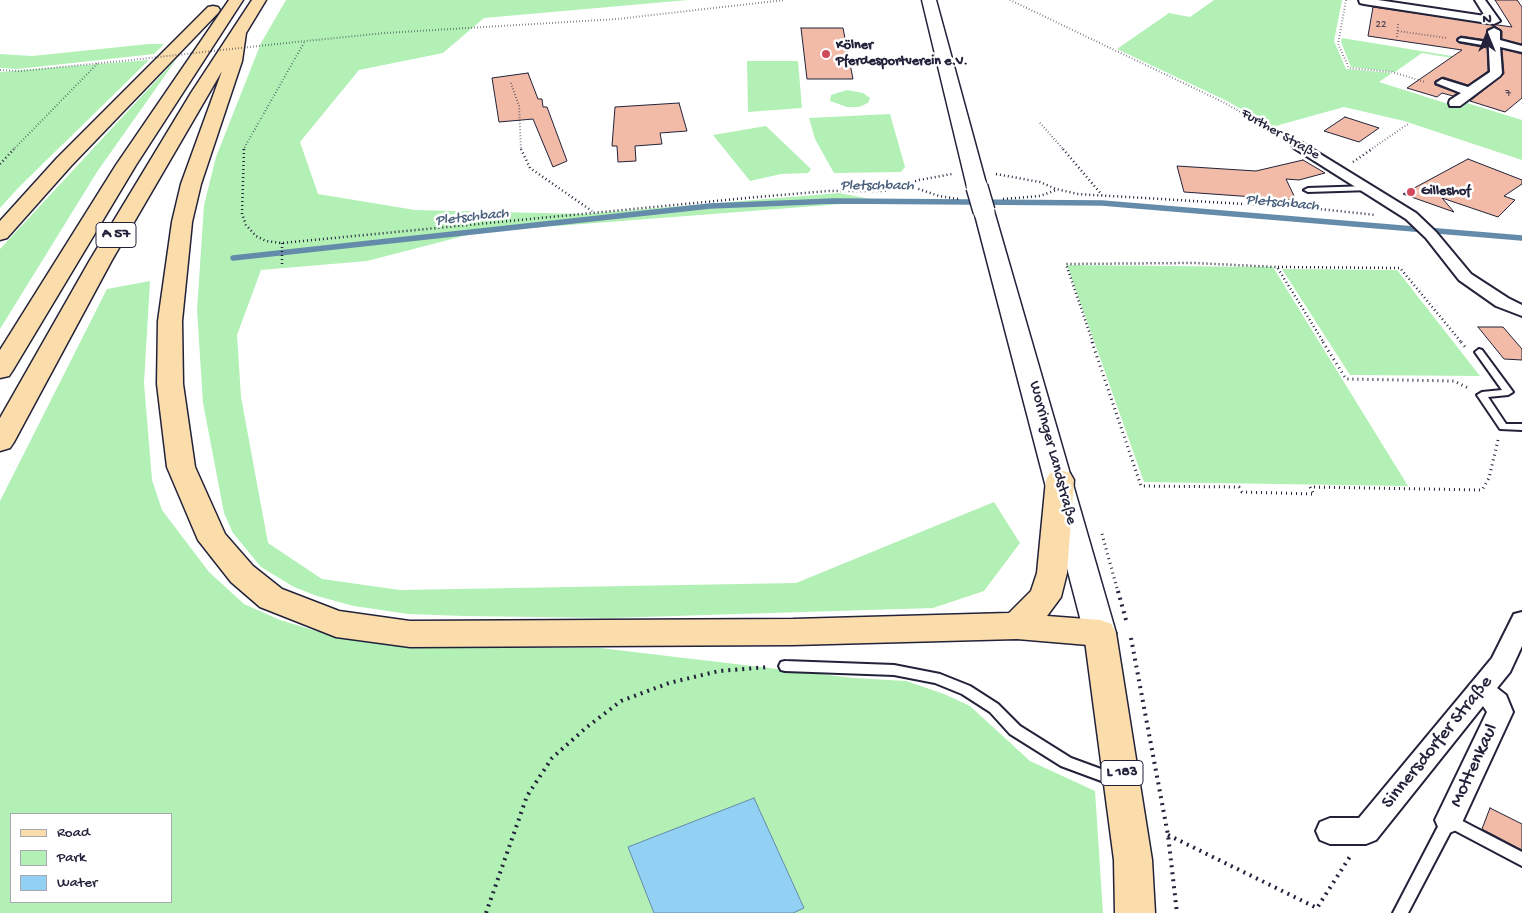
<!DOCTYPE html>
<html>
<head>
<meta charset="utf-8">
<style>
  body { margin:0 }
  #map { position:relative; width:1522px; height:913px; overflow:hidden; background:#fff; font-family:"Gochi Hand",sans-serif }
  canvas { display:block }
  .legend { position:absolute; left:10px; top:813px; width:162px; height:90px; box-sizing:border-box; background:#fff; border:1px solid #a7a7b1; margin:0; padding:6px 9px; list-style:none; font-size:15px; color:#22223b }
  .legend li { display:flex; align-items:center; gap:10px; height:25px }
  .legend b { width:25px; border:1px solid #a7a7b1 }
  .north { position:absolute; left:1462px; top:10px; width:50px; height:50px; -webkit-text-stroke:4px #fff; paint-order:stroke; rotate:0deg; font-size:14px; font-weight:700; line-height:20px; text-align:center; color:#22223b }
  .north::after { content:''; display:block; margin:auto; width:18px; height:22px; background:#22223b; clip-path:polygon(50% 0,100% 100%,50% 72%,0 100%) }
</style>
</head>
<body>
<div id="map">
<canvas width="1522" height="913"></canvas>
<ul class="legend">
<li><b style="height:6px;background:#fbddab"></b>Road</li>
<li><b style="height:14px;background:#b2f0b6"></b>Park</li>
<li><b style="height:14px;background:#92d1f4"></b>Water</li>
</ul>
<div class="north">N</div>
</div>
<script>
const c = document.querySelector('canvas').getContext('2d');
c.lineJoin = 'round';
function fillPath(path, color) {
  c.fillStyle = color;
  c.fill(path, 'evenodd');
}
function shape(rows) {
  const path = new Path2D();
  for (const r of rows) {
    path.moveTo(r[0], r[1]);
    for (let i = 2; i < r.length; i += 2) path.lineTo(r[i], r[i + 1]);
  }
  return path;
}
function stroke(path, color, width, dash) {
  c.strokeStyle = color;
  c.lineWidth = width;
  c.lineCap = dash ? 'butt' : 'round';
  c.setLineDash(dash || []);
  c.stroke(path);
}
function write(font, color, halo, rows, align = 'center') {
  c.font = font + ' "Gochi Hand",sans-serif';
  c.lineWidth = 5;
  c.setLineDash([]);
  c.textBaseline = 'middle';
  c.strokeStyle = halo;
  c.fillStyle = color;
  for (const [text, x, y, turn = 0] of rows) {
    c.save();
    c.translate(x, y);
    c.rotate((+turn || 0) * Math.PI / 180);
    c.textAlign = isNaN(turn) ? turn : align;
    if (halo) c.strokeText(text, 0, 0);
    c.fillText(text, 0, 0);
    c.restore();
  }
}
const green = shape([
  [286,0,688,0,484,18,443,53,359,70,300,142,318,194,415,210,585,214,839,193,881,201,479,232,367,261,261,270,237,335,241,397,268,543,322,579,400,590,796,583,994,502,1020,543,984,591,933,608,610,618,464,616,408,614,354,606,317,596,294,587,261,567,233,533,224,513,203,403,197,310,204,205,216,157,261,43],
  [1214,0,1342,0,1334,41,1346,69,1392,73,1379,82,1461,108,1467,103,1522,120,1522,160,1404,121,1344,107,1272,127,1227,101,1117,49,1169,13,1190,17],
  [1342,38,1488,62,1488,64,1422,53,1395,72,1351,67,1341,42],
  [149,44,164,44,154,54,18,69,0,68,0,54,32,56],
  [178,57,97,172,0,329,0,249],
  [149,60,19,187,0,208,0,72],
  [747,61,798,61,802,108,748,112],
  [847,90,863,93,870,98,868,103,859,107,847,107,830,101,831,95],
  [890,114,905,167,901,172,834,173,815,139,809,118],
  [766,126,811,169,808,173,781,174,750,181,713,135],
  [1067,265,1273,267,1408,486,1144,482],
  [1282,269,1397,270,1480,376,1350,375],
  [150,281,144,383,152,480,162,510,209,572,244,604,280,620,323,633,371,642,456,647,600,648,854,678,906,681,944,694,970,706,1030,761,1095,791,1103,913,0,913,0,501,107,289],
  [11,814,171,814,171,902,11,902]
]);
const water = shape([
  [754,798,804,908,793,913,654,913,628,847,754,798]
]);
const stream = shape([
  [233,258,710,206,834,201,1102,203,1522,238]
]);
const building = shape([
  [1495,0,1517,0,1522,7,1522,44,1502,39,1502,31,1495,26,1487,29,1487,40,1461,36,1457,38,1459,43,1487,48,1488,71,1468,85,1443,77,1435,81,1435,85,1457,93,1453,96,1442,93,1437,97,1407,88,1462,50,1368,36,1373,7,1512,27,1495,0],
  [801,28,843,28,853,79,807,79,801,28],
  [1502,49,1522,54,1522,98,1505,112,1470,101,1504,74,1502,49],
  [528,73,538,99,542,99,543,107,547,107,567,161,553,167,533,119,499,122,492,78,528,73],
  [679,103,687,131,660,133,662,144,635,146,636,161,618,162,617,146,612,146,615,107,679,103],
  [1345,117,1379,128,1359,142,1324,131,1345,117],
  [1468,159,1522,180,1522,184,1504,196,1515,200,1498,217,1442,198,1454,212,1403,194,1468,159],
  [1303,160,1325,173,1299,180,1286,179,1296,200,1184,192,1177,166,1256,171,1303,160],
  [1478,327,1503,327,1522,349,1522,360,1504,359,1478,327],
  [1490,808,1522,824,1522,850,1482,829,1490,808]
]);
const pathFar3 = shape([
  [1010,0,1223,102,1286,138],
  [1346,0,1338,44,1349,68,1392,72,1425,82],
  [1398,31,1447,38],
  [1397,37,1398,24],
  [286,43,385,33,617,19,785,0],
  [0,70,20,71,122,61],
  [511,83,519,106,521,150],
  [1040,123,1064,150],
  [13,150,98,63],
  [243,150,305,41],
  [1370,150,1408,124]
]);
const pathFar2 = shape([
  [244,149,242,214,246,225,256,236,266,241,282,243,757,197,829,191,884,191,919,180,952,174],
  [521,149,530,168,592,211],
  [1063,149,1102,195],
  [1353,162,1372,149],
  [0,164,14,149],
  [996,174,1040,182,1056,189,1078,194,1310,208,1376,215],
  [907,185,939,196,958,199],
  [1003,199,1040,196,1056,190],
  [282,243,282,264],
  [1278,267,1400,268,1462,343],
  [1093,343,1066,264,1194,263,1277,267,1324,343]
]);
const pathFar1 = shape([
  [1092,342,1141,486,1239,487,1242,492,1314,494,1310,487,1482,490,1489,478,1498,440],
  [1323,342,1346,379,1454,381,1470,389],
  [1461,342,1466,348],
  [1102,534,1118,592]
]);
const path = shape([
  [1118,591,1126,620],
  [1131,638,1168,835,1177,913],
  [1168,835,1317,908,1351,855],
  [486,913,527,796,552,758,587,727,621,701,669,683,719,671,769,667]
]);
const service = shape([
  [1461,38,1494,43,1497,45,1494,47,1459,41,1458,40,1461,38],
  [1368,186,1372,188,1371,190,1308,192,1304,190,1308,188,1368,186],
  [1479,349,1482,350,1513,392,1508,395,1488,397,1506,424,1522,424,1522,430,1500,429,1477,395,1482,392,1502,390,1475,352,1479,349],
  [785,661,894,665,940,674,970,686,998,704,1020,726,1071,758,1120,776,1122,780,1120,784,1115,786,1061,766,1010,734,990,712,962,694,935,683,894,675,785,671,781,670,779,666,781,662,785,661],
  [1449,814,1522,852,1522,866,1452,829,1408,913,1393,913,1444,815,1449,814]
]);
const minor = shape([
  [1359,0,1378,0,1485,16,1475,0,1485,0,1500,21,1494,24,1364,4,1360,3,1359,0],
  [1494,28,1500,31,1500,40,1522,46,1522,52,1500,47,1502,73,1500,76,1460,106,1450,106,1449,103,1450,100,1461,93,1436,83,1442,79,1468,87,1490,72,1488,31,1494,28],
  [1299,141,1416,213,1436,232,1471,274,1508,298,1522,305,1522,316,1496,306,1459,280,1426,238,1406,219,1294,148,1292,145,1299,141],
  [1522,612,1522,646,1510,672,1497,688,1506,695,1513,712,1459,829,1449,833,1439,829,1435,820,1487,712,1483,706,1376,840,1366,844,1330,844,1320,840,1316,831,1320,822,1330,818,1359,818,1492,658,1514,614,1522,612]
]);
const secondary = shape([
  [922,0,936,0,987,187,984,191,977,193,970,191,967,187,922,0],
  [984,205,991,207,994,211,1116,633,1111,642,1100,646,1089,642,1084,633,974,211,977,207,984,205]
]);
const primary = shape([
  [1100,620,1111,624,1116,633,1152,860,1155,913,1115,913,1114,860,1084,633,1089,624,1100,620]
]);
const motorway = shape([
  [229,0,243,0,136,165,13,370,9,376,0,378,0,350,116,165,229,0],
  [252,0,266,0,246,33,242,61,201,184,192,222,182,321,183,384,195,467,225,534,253,566,282,589,339,611,410,621,793,619,1009,613,1031,591,1037,573,1046,480,1050,473,1060,470,1070,473,1074,480,1067,573,1061,597,1047,616,1100,620,1111,624,1116,633,1111,642,1100,646,1017,639,793,645,410,647,336,637,260,607,231,582,198,540,167,467,157,384,158,321,172,222,181,184,222,71,112,260,14,442,10,448,0,451,0,418,90,260,191,93,252,0],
  [213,6,218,7,220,10,218,13,71,166,7,238,0,240,0,221,57,158,208,7,213,6]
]);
const pathBridge = shape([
  [122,61,286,43]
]);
const secondaryBridge = shape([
  [977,187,984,211]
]);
const markers = [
  [826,54,5,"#d1495b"],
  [1411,192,5,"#d1495b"]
];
const farNumbernames = [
  ["22",1381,25],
  ["7",1508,94]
];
const farPoinames = [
  ["Kölner",836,46],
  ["Pferdesportverein e.V.",836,62],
  ["Gilleshof",1421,192]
];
const farStreetnames = [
  ["Further Straße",1280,135,30]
];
const farWaternames = [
  ["Pletschbach",877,187],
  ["Pletschbach",1282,204,5],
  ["Pletschbach",472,218,-6]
];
const shields = [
  [116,235,40],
  [1122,773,42]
];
const shieldNames = [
  ["A 57",116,235],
  ["L 183",1122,773]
];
const streetNames = [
  ["Worringer Landstraße",1052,453,75]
];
const nearStreetnames = [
  ["Sinnersdorfer Straße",1438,743,-51],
  ["Mottenkaul",1475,766,-65]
];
fillPath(green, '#b2f0b6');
fillPath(water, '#92d1f4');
stroke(water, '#658baa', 1);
stroke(stream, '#658baa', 5.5);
fillPath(building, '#f2bba7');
stroke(building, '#22223b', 1);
stroke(service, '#22223b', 4);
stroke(minor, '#22223b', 4);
stroke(secondary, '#22223b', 3);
stroke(primary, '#22223b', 3);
stroke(motorway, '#22223b', 3);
stroke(pathFar3, '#22223b', 2, [0.5, 2.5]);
stroke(pathFar2, '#22223b', 2.5, [1, 3]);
stroke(pathFar1, '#22223b', 3, [1, 4]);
stroke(path, '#22223b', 4, [2, 5]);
fillPath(service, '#fff');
fillPath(minor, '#fff');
fillPath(secondary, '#fff');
fillPath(primary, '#fbddab');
fillPath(motorway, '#fbddab');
stroke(secondaryBridge, '#22223b', 24, []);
stroke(pathBridge, '#22223b', 2, [0.5, 2.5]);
stroke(secondaryBridge, '#fff', 21);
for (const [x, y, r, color] of markers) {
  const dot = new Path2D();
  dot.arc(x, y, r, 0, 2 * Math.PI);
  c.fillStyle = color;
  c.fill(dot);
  stroke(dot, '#fff', 2);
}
write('11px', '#564856', null, farNumbernames);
write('bold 14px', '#22223b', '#fff', farPoinames, 'left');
write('14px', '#22223b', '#fff', farStreetnames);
write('italic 15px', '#495f7c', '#fff', farWaternames);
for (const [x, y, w] of shields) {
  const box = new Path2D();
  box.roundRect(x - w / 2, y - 12.5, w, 25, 4);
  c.fillStyle = '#fff';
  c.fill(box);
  stroke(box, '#22223b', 1);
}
write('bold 15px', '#22223b', null, shieldNames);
write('16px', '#22223b', '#fff', streetNames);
write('19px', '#22223b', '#fff', nearStreetnames);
</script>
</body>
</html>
